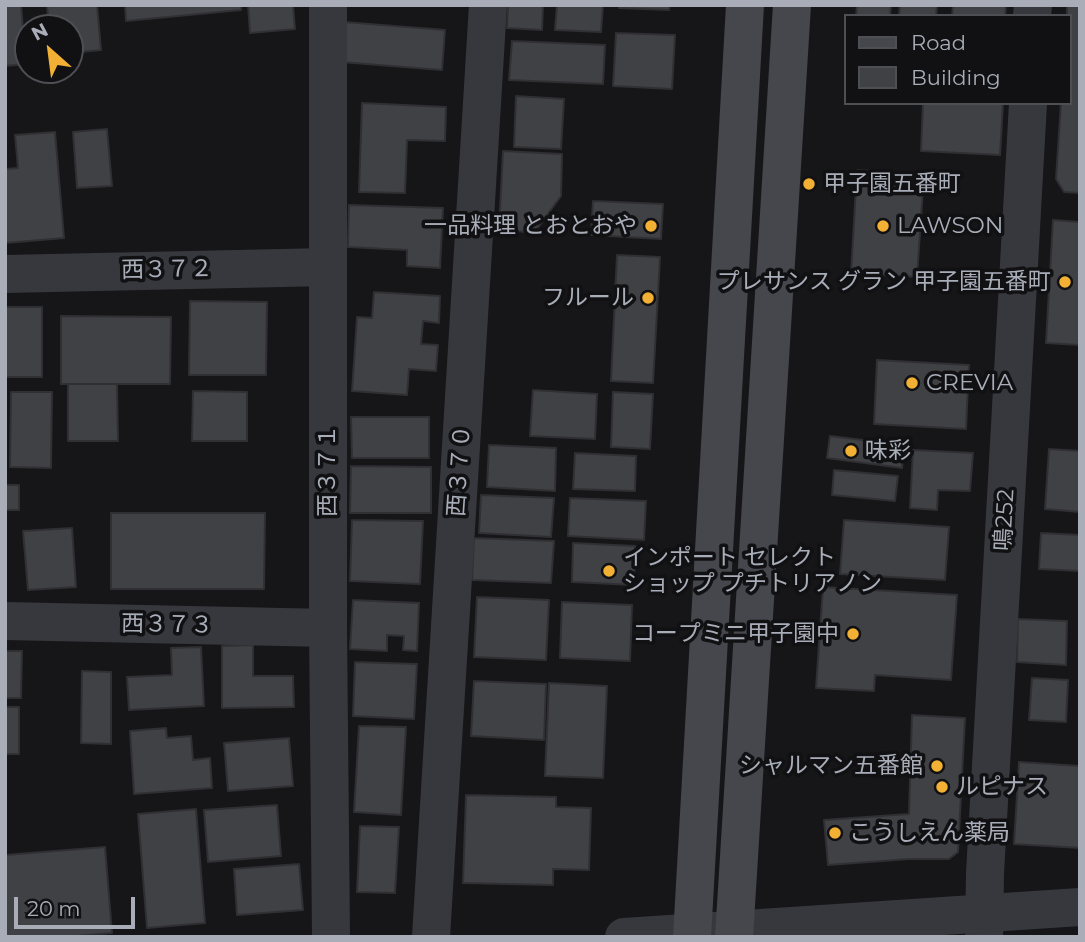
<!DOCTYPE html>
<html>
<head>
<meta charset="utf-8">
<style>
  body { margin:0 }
  #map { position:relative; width:1085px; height:942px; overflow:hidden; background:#161618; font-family:Montserrat,sans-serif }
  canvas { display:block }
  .frame { position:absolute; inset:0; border:7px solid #a8adb8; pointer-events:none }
  .legend { position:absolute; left:844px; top:14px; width:228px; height:91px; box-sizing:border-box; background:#111113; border:2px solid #4d4f55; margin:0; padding:9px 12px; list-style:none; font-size:21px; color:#a8adb8 }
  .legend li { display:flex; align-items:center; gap:14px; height:35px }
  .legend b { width:35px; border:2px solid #4d4f55 }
  .north { position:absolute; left:14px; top:14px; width:70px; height:70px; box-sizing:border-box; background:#111113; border:2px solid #4d4f55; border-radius:50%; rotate:332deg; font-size:19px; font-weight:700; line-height:28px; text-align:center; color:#a8adb8 }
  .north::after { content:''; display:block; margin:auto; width:24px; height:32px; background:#f2b134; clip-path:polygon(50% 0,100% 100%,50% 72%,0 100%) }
  .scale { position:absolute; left:14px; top:897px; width:121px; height:32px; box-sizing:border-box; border:4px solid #a8adb8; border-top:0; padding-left:9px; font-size:21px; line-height:24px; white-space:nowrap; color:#a8adb8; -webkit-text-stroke:5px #111113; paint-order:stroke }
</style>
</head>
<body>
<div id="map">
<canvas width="1085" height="942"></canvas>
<div class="frame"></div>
<ul class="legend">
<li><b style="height:9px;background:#45474d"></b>Road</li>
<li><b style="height:19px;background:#404145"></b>Building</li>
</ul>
<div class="north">N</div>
<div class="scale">20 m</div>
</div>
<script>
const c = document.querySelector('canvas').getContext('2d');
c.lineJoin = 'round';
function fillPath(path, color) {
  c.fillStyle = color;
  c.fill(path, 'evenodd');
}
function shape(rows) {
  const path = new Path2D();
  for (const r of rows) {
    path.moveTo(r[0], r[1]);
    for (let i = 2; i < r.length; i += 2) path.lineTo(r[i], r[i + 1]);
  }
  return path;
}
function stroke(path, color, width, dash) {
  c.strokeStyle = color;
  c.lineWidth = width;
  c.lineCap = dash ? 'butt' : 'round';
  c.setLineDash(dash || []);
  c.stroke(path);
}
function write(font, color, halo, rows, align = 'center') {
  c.font = font + ' Montserrat,"Noto Sans JP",sans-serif';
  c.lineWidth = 7;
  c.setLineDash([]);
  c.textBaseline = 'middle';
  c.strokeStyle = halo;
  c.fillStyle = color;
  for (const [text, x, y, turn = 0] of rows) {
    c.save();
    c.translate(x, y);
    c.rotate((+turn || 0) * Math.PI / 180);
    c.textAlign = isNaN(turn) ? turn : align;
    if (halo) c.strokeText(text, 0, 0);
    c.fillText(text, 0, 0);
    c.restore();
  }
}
const building = shape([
  [5,5,21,5,26,64,5,66,5,5],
  [47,5,97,5,101,50,70,53,70,28,49,28,47,5],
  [125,5,241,5,241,10,126,21,125,5],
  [248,5,293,5,295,29,250,33,248,5],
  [508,5,543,5,542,30,507,28,508,5],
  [557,5,603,5,601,32,555,30,557,5],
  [619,5,670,5,669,10,619,8,619,5],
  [857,5,891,5,890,16,856,16,857,5],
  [900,5,937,5,936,16,899,16,900,5],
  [953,5,1006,5,1005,16,952,16,953,5],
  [1067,5,1080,5,1080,193,1064,192,1056,179,1061,103,1069,103,1069,16,1067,16,1067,5],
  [344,22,445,30,442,70,341,62,344,22],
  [616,33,675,35,672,89,613,86,616,33],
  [512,41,605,45,603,84,509,80,512,41],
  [516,96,564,99,561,149,514,147,516,96],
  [362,103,446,107,445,141,407,140,405,193,359,192,362,103],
  [923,103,1003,103,1000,155,921,151,923,103],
  [107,129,112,186,77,188,73,132,107,129],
  [55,132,64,238,5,243,5,169,18,168,15,135,55,132],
  [503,151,562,154,561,196,534,233,499,229,503,151],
  [857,170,924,174,917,277,851,274,857,170],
  [593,201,663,204,661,239,591,235,593,201],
  [349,205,443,208,440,268,407,266,407,250,348,247,349,205],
  [1053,220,1080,222,1080,345,1046,343,1053,220],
  [617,255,660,257,653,383,611,381,617,255],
  [374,292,440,296,439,323,423,321,421,344,438,345,436,371,409,369,407,395,352,391,357,317,372,318,374,292],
  [190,301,267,302,266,375,189,375,190,301],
  [5,307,42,307,42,377,5,377,5,307],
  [61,316,171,317,170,384,61,384,61,316],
  [877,360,969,365,966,429,874,424,877,360],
  [68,384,117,384,118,441,68,441,68,384],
  [533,390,597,394,595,439,530,436,533,390],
  [193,391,247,392,247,441,192,441,193,391],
  [11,392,52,392,51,468,10,467,11,392],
  [613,392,653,394,650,449,611,447,613,392],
  [351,417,429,417,429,458,352,458,351,417],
  [830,436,904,445,902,468,827,458,830,436],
  [489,445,556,448,555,491,487,487,489,445],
  [1049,449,1080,451,1080,512,1045,509,1049,449],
  [913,450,973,453,970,491,938,490,937,510,910,508,913,450],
  [575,453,636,456,635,491,573,489,575,453],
  [351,466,431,467,431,513,350,513,351,466],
  [834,470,898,476,895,501,832,495,834,470],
  [5,485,19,485,19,510,5,510,5,485],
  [481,495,554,498,551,537,479,533,481,495],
  [570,498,646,501,644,540,568,536,570,498],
  [111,513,265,513,264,589,111,589,111,513],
  [352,520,423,521,420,584,350,581,352,520],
  [844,520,949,527,945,580,840,574,844,520],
  [72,528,76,587,28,590,23,531,72,528],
  [1041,533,1080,535,1080,571,1039,569,1041,533],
  [474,538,554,541,551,583,472,580,474,538],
  [573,543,635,546,634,585,572,582,573,543],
  [823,587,957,595,951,680,875,675,874,691,816,688,823,587],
  [477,597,549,600,546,660,474,657,477,597],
  [353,600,419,603,417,651,403,650,404,636,387,635,387,651,350,649,353,600],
  [562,602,632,605,630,661,560,658,562,602],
  [1018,619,1067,621,1066,665,1017,662,1018,619],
  [253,645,253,676,293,676,294,707,222,708,222,646,253,645],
  [201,647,204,706,129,710,127,677,172,675,171,648,201,647],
  [5,651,22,651,21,698,5,698,5,651],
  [355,662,417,664,414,719,353,716,355,662],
  [82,671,111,672,111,744,81,743,82,671],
  [1032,678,1068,680,1066,722,1029,720,1032,678],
  [474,681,546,684,544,740,471,736,474,681],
  [549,683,607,686,603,778,545,776,549,683],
  [5,707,19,707,19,754,5,754,5,707],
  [912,715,965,718,958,852,949,859,909,859,828,865,824,820,909,814,912,715],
  [359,726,406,727,401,815,354,812,359,726],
  [166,728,167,738,191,736,193,760,210,758,212,788,134,794,130,731,166,728],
  [289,738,293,786,228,791,224,743,289,738],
  [1019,762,1080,766,1080,848,1014,844,1019,762],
  [466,795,556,797,556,807,591,808,589,870,553,869,553,885,463,883,466,795],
  [277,805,281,856,208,862,204,810,277,805],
  [196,809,205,923,147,928,138,814,196,809],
  [360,826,399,827,395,893,357,892,360,826],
  [105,847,112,933,66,937,5,937,5,855,105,847],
  [299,864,303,910,237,915,234,869,299,864]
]);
const minor = shape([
  [328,5,328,628,331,937],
  [1032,16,1033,5],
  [5,274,328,267],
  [5,621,328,628],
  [431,937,488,5],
  [984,937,985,873,1028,103]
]);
const tertiary = shape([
  [624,937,1080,907]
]);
const secondary = shape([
  [692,937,745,5],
  [734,937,792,5]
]);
const markers = [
  [809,184,7,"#f2b134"],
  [651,226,7,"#f2b134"],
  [883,226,7,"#f2b134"],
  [1065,282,7,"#f2b134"],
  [648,298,7,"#f2b134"],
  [912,383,7,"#f2b134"],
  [851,451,7,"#f2b134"],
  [609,571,7,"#f2b134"],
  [853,634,7,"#f2b134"],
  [937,766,7,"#f2b134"],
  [942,787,7,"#f2b134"],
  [835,833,7,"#f2b134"]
];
const poiNames = [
  ["甲子園五番町",823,184],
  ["一品料理 とおとおや",637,226,"right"],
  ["LAWSON",897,226],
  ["プレサンス グラン 甲子園五番町",1051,282,"right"],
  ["フルール",634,298,"right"],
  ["CREVIA",926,383],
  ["味彩",865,451],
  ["インポート セレクト",623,558],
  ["ショップ プチトリアノン",623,584],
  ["コープミニ甲子園中",839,634,"right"],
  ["シャルマン五番館",923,766,"right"],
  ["ルピナス",956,787],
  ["こうしえん薬局",849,833]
];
const streetNames = [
  ["西３７２",167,270,-1],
  ["西３７１",328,471,-90],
  ["西３７０",460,471,-86],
  ["鳴252",1005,520,-87],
  ["西３７３",167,625,1]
];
fillPath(building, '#404145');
stroke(building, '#303034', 2);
stroke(minor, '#37383d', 38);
stroke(tertiary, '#37383d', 38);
stroke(secondary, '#45474d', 38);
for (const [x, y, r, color] of markers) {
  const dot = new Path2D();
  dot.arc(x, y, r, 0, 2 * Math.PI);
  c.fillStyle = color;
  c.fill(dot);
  stroke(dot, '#111113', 2.5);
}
write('23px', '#a8adb8', '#111113', poiNames, 'left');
write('23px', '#a8adb8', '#111113', streetNames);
</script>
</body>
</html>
